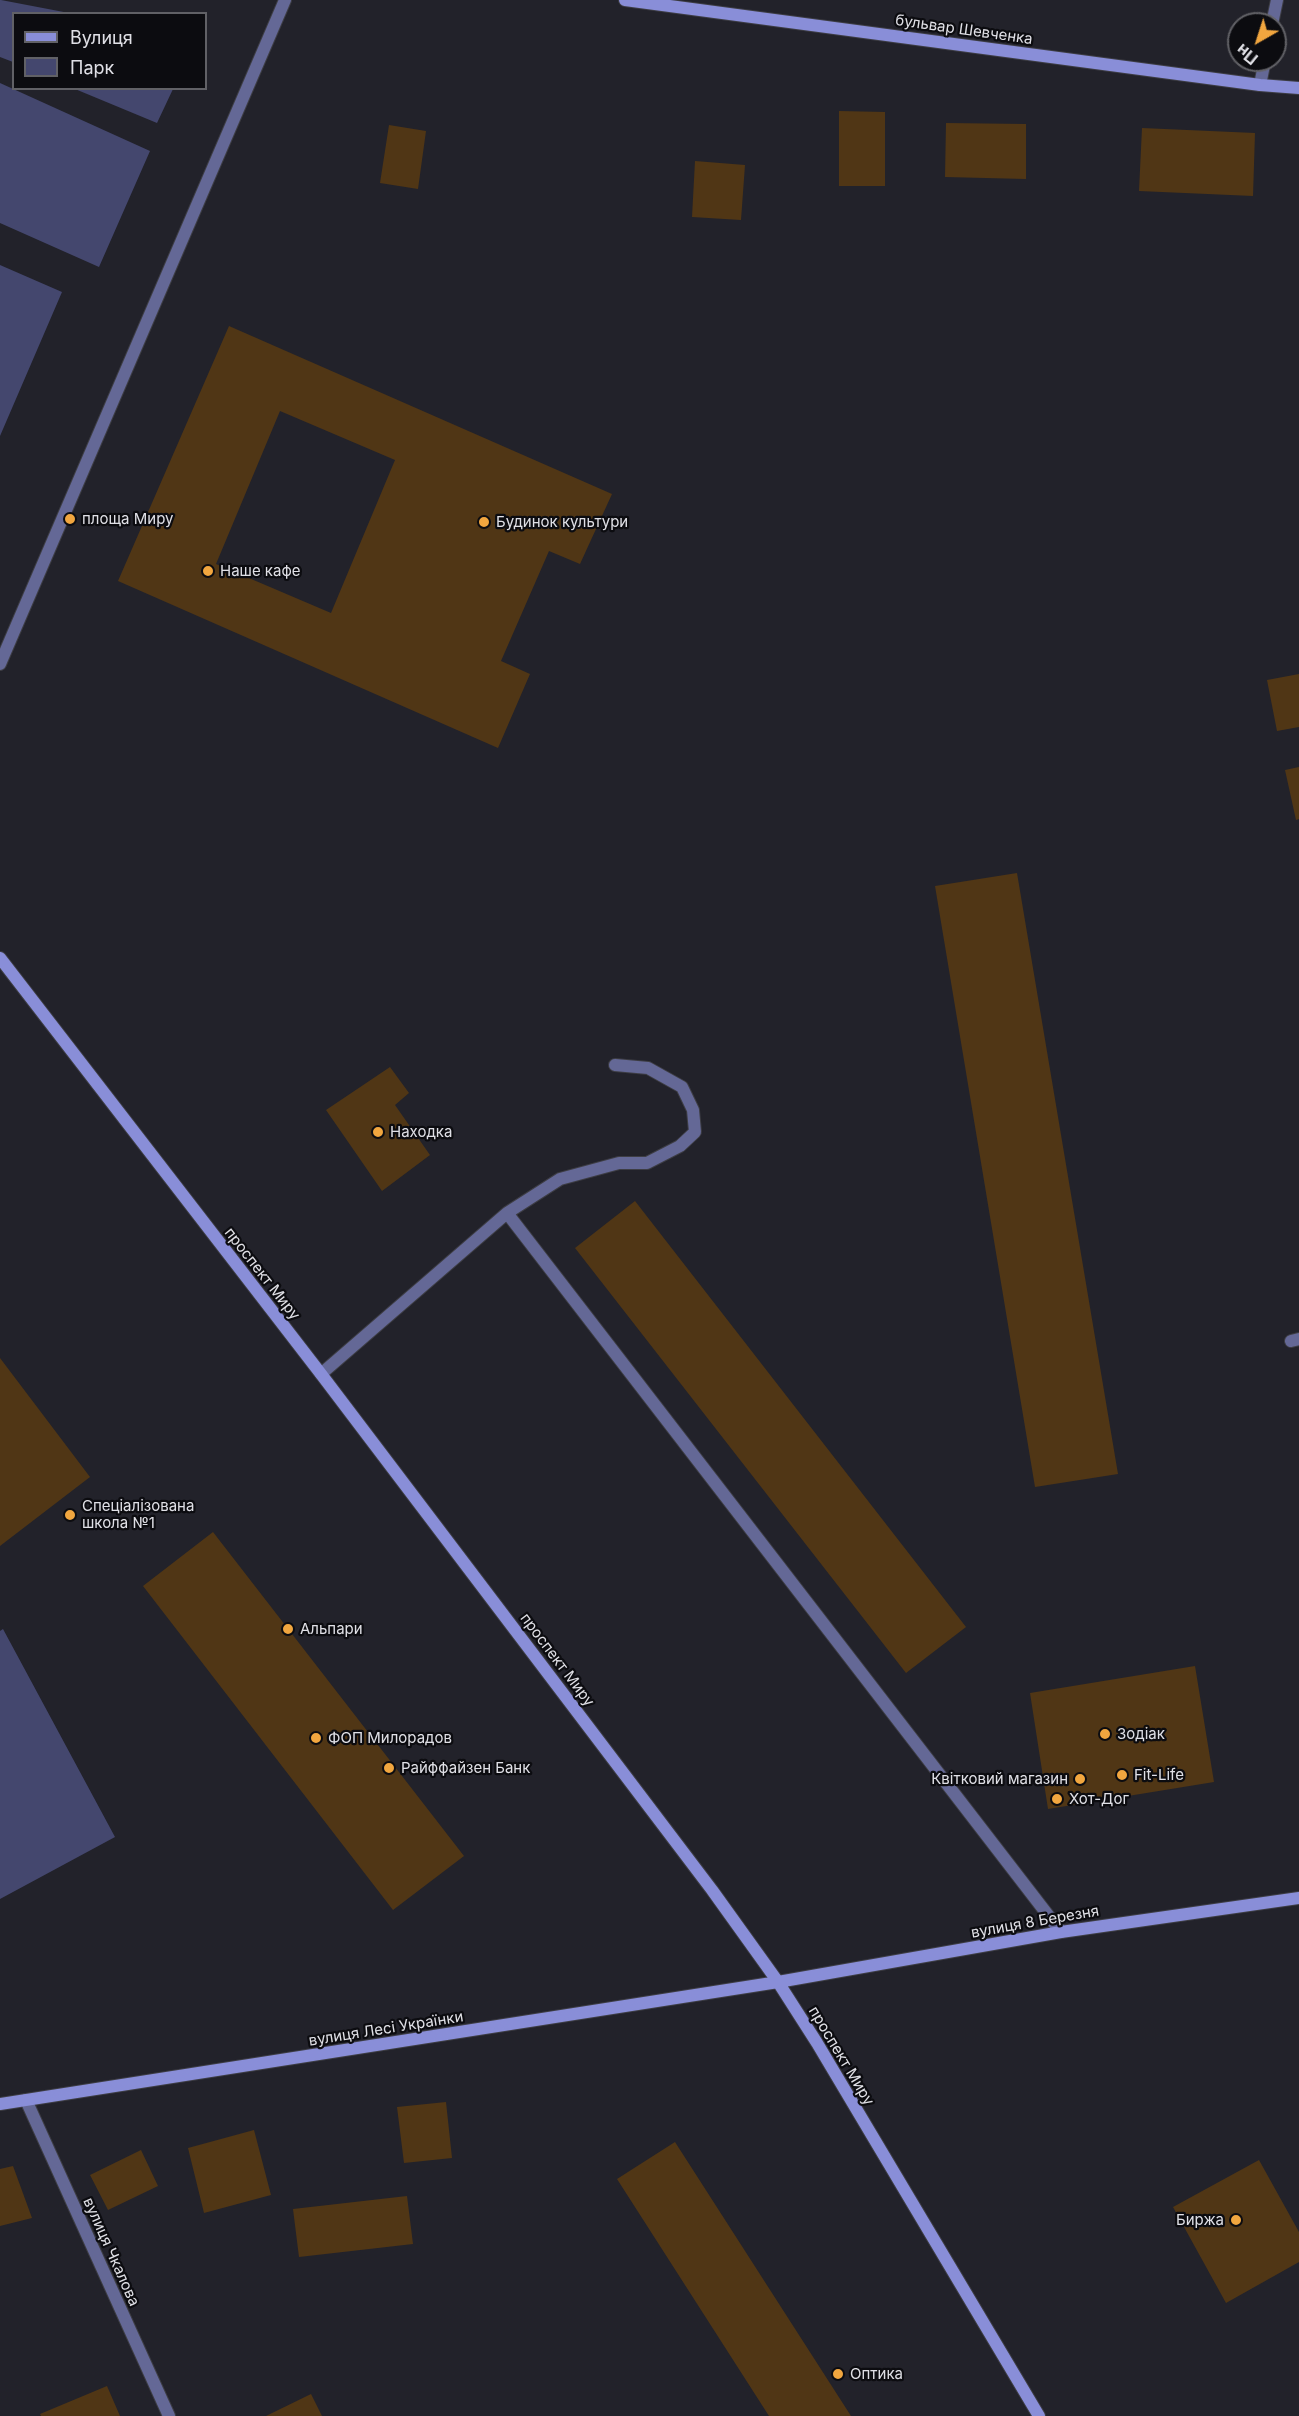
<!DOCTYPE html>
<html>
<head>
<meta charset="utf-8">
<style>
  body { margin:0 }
  #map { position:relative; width:1299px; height:2416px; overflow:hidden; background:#22222a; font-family:Inter,sans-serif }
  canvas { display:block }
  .legend { position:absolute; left:12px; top:12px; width:195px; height:78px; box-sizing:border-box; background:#0c0c10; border:2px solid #616166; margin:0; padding:8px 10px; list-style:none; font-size:18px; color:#e0e0e6 }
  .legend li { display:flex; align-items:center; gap:12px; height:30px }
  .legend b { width:30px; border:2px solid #616166 }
  .north { position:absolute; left:1227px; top:12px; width:60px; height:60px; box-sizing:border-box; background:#0c0c10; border:2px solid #616166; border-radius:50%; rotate:219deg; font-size:16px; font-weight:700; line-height:24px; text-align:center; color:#e0e0e6 }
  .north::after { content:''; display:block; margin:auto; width:21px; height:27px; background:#f1a63f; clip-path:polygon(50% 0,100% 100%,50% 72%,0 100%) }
</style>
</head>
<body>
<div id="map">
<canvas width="1299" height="2416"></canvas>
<ul class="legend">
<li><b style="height:8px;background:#898ed8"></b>Вулиця</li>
<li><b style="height:16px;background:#44476e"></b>Парк</li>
</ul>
<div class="north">Пн</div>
</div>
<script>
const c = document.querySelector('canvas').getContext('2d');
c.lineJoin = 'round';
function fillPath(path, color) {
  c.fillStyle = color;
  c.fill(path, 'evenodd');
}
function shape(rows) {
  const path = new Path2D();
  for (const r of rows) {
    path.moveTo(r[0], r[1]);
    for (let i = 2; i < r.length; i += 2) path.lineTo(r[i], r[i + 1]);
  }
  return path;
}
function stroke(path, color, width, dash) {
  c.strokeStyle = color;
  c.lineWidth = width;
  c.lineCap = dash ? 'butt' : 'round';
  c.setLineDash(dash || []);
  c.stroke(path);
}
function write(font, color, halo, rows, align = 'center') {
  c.font = font + ' Inter,sans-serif';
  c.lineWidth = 4.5;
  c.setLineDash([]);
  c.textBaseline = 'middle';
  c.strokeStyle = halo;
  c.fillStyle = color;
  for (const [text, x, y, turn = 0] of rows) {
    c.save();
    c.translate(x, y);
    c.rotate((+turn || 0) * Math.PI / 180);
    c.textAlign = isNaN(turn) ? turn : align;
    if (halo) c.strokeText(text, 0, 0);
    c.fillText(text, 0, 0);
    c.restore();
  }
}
const green = shape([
  [0,0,1,0,69,13,14,14,13,62,0,57],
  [0,83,150,151,99,267,0,223],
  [75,89,173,88,173,89,157,123],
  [0,265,62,292,0,436],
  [3,1629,115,1837,0,1899,0,1631]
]);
const building = shape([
  [839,111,885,112,885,186,839,186],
  [946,123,1026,124,1026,179,945,177],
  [389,125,426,131,418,189,380,183],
  [1142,128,1255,133,1253,196,1139,191],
  [695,161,745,165,741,220,692,217],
  [229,326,612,494,580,564,549,551,501,661,530,674,498,748,118,581],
  [280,411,395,460,331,613,216,564],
  [1299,674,1299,727,1277,731,1267,680],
  [1299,767,1299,819,1296,820,1285,770],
  [1017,873,1118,1474,1035,1487,935,886],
  [390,1067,409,1093,395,1105,430,1155,382,1191,326,1110],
  [635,1201,966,1627,906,1673,575,1248],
  [0,1358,90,1477,0,1546],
  [213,1532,464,1856,393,1910,143,1586],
  [1195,1666,1214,1782,1048,1809,1030,1693],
  [446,2102,452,2158,404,2163,397,2107],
  [254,2130,271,2195,204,2213,188,2148],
  [675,2142,851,2416,769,2416,617,2179],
  [141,2150,158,2186,108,2210,90,2175],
  [1259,2160,1299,2232,1299,2262,1226,2303,1173,2207],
  [13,2166,32,2218,0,2226,0,2169],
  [407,2196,413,2244,299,2257,293,2209],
  [107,2386,120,2416,41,2416,40,2414],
  [311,2394,322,2416,266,2416]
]);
const lane = shape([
  [507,1213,560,1179,619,1163,647,1163,680,1146,695,1132,693,1110,682,1087,648,1068,615,1065],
  [321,1374,507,1213,1061,1932]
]);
const street = shape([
  [1272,24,1277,0],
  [1260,85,1265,60],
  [0,664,285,0],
  [1291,1341,1299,1339],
  [26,2100,169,2416]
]);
const secondary = shape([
  [625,0,1260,85,1299,88],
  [0,958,321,1374,712,1890,778,1982,817,2043,1039,2416],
  [0,2104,778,1982,1061,1932,1299,1898]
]);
const markers = [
  [70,519,6,"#f1a63f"],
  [484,522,6,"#f1a63f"],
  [208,571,6,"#f1a63f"],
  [378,1132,6,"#f1a63f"],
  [70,1515,6,"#f1a63f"],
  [288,1629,6,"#f1a63f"],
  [1105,1734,6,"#f1a63f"],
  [316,1738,6,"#f1a63f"],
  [389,1768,6,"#f1a63f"],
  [1122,1775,6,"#f1a63f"],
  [1080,1779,6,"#f1a63f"],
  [1057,1799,6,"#f1a63f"],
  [1236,2220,6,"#f1a63f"],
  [838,2374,6,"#f1a63f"]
];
const streetNames = [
  ["бульвар Шевченка",964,30,8],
  ["проспект Миру",262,1274,52],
  ["проспект Миру",557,1660,53],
  ["вулиця 8 Березня",1035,1922,-10],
  ["вулиця Лесі Українки",386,2029,-9],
  ["проспект Миру",841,2056,59],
  ["вулиця Чкалова",111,2252,66]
];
const poiNames = [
  ["площа Миру",82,519],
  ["Будинок культури",496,522],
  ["Наше кафе",220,571],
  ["Находка",390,1132],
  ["Спеціалізована",82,1506],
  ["школа №1",82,1523],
  ["Альпари",300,1629],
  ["Зодіак",1117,1734],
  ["ФОП Милорадов",328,1738],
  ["Райффайзен Банк",401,1768],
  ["Fit-Life",1134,1775],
  ["Квітковий магазин",1068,1779,"right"],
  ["Хот-Дог",1069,1799],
  ["Биржа",1224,2220,"right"],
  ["Оптика",850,2374]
];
fillPath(green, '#44476e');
fillPath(building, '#503615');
stroke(lane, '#3d3d44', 14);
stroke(street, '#3d3d44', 14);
stroke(secondary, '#3d3d44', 14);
stroke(lane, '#646896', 12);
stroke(street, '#646896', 12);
stroke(secondary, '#898ed8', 12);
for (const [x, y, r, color] of markers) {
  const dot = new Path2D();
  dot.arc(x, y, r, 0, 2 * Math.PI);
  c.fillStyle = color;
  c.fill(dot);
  stroke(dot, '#0c0c10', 2);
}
write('15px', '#e0e0e6', '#0c0c10', streetNames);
write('15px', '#e0e0e6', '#0c0c10', poiNames, 'left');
</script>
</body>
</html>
